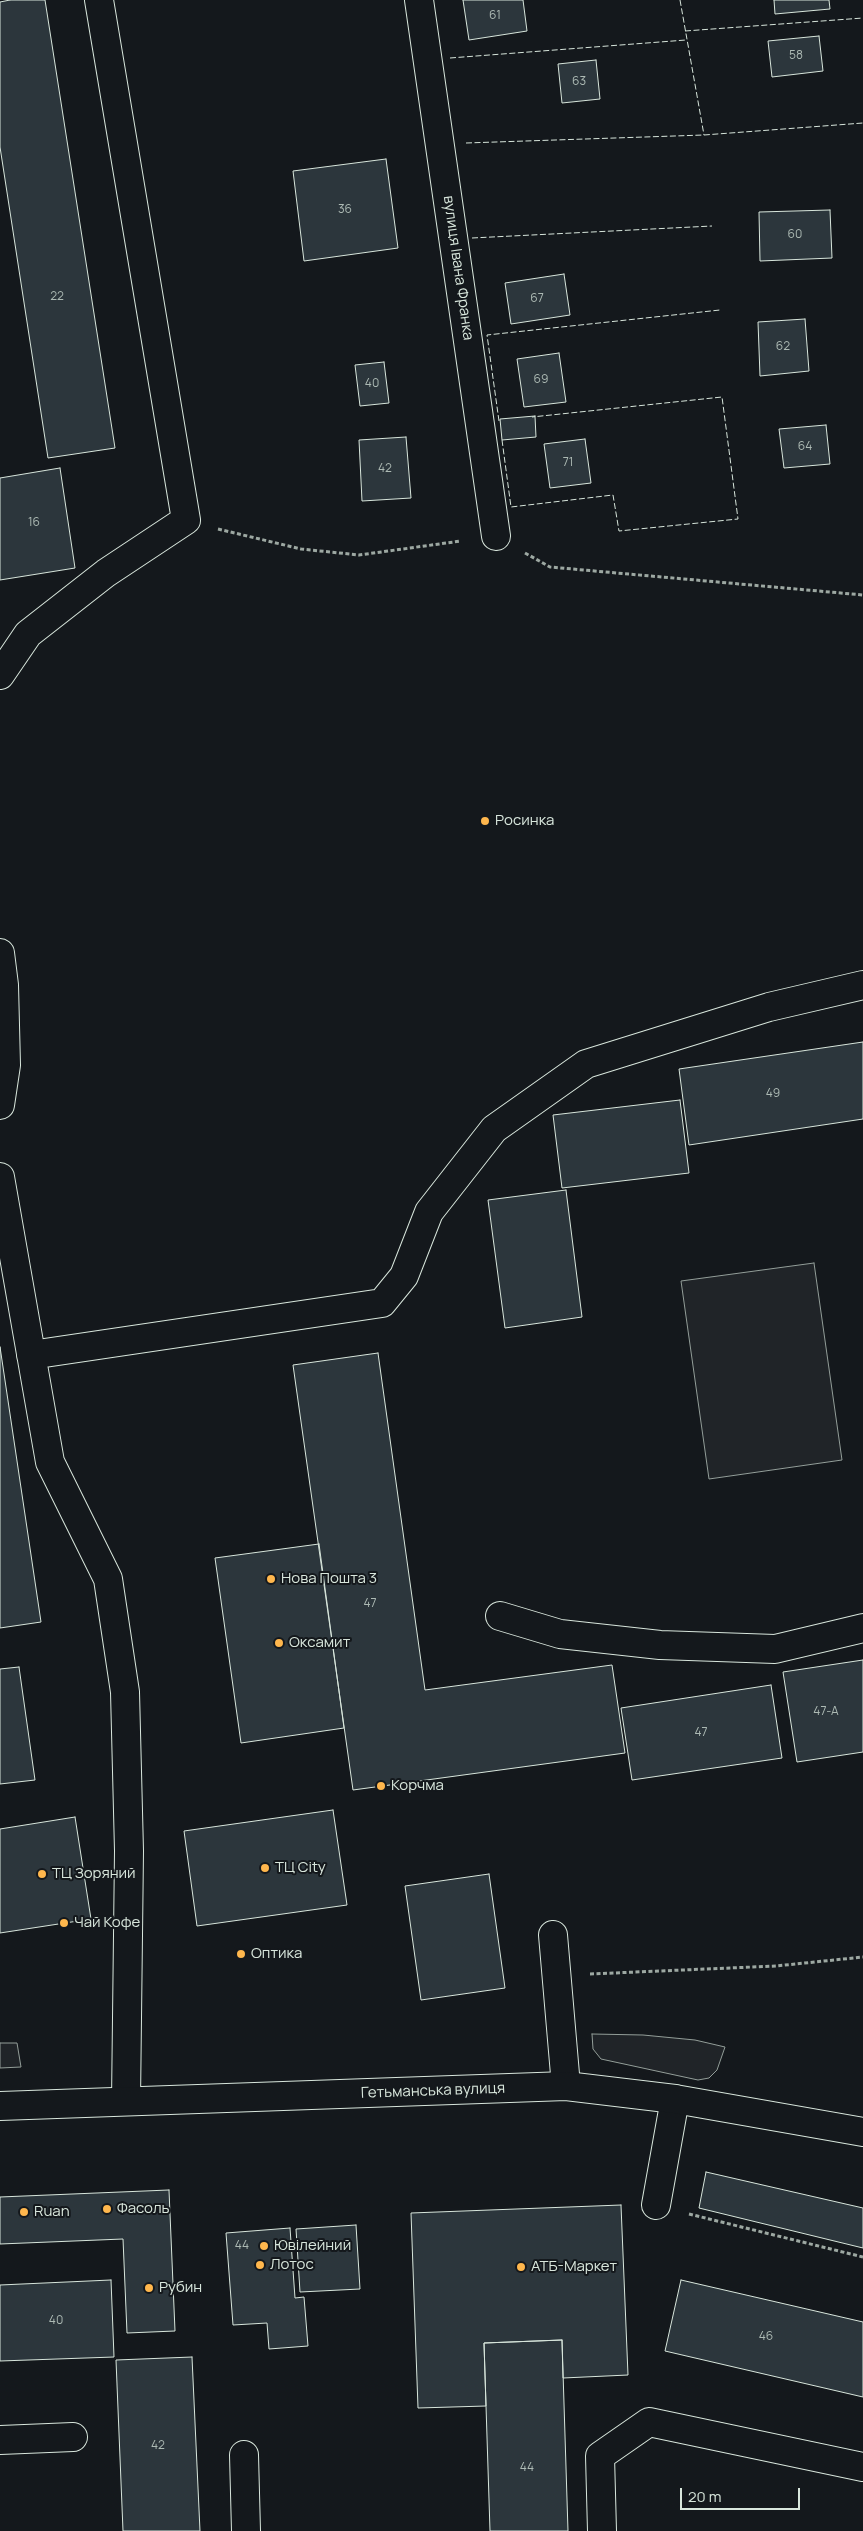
<!DOCTYPE html>
<html>
<head>
<meta charset="utf-8">
<style>
  body { margin:0 }
  #map { position:relative; width:863px; height:2531px; overflow:hidden; background:#14181c; font-family:Manrope,sans-serif }
  canvas { display:block }
  .scale { position:absolute; left:680px; top:2488px; width:120px; height:22px; box-sizing:border-box; border:2px solid #d8e6dc; border-top:0; padding-left:6px; font-size:15px; line-height:18px; white-space:nowrap; color:#d8e6dc; -webkit-text-stroke:4px #14181c; paint-order:stroke }
</style>
</head>
<body>
<div id="map">
<canvas width="863" height="2531"></canvas>
<div class="scale">20 m</div>
</div>
<script>
const c = document.querySelector('canvas').getContext('2d');
c.lineJoin = 'round';
function fillPath(path, color) {
  c.fillStyle = color;
  c.fill(path, 'evenodd');
}
function shape(rows) {
  const path = new Path2D();
  for (const r of rows) {
    path.moveTo(r[0], r[1]);
    for (let i = 2; i < r.length; i += 2) path.lineTo(r[i], r[i + 1]);
  }
  return path;
}
function stroke(path, color, width, dash) {
  c.strokeStyle = color;
  c.lineWidth = width;
  c.lineCap = dash ? 'butt' : 'round';
  c.setLineDash(dash || []);
  c.stroke(path);
}
function write(font, color, halo, rows, align = 'center') {
  c.font = font + ' Manrope,sans-serif';
  c.lineWidth = 4;
  c.setLineDash([]);
  c.textBaseline = 'middle';
  c.strokeStyle = halo;
  c.fillStyle = color;
  for (const [text, x, y, turn = 0] of rows) {
    c.save();
    c.translate(x, y);
    c.rotate((+turn || 0) * Math.PI / 180);
    c.textAlign = isNaN(turn) ? turn : align;
    if (halo) c.strokeText(text, 0, 0);
    c.fillText(text, 0, 0);
    c.restore();
  }
}
const green = shape([
  [814,1263,842,1460,709,1479,681,1281,814,1263],
  [592,2034,643,2035,695,2040,725,2047,717,2070,709,2078,698,2080,601,2059,593,2049,592,2034],
  [0,2043,17,2043,21,2067,0,2068,0,2043]
]);
const building = shape([
  [10,0,45,0,115,448,48,458,0,147,0,2,10,0],
  [463,0,523,0,527,31,469,40,463,0],
  [774,0,829,0,830,9,775,14,774,0],
  [819,36,823,71,772,77,768,41,819,36],
  [596,60,600,99,562,103,558,64,596,60],
  [386,159,398,248,304,261,293,171,386,159],
  [830,210,832,258,760,261,759,212,830,210],
  [564,274,570,315,511,324,505,283,564,274],
  [805,319,809,371,760,376,758,322,805,319],
  [559,353,566,402,524,407,517,359,559,353],
  [384,362,389,403,360,406,355,365,384,362],
  [535,416,536,437,502,440,500,419,535,416],
  [826,425,830,464,784,468,779,429,826,425],
  [406,437,411,498,362,501,359,440,406,437],
  [585,439,591,483,550,488,544,444,585,439],
  [60,468,75,568,0,580,0,478,60,468],
  [863,1042,863,1119,689,1145,679,1069,863,1042],
  [680,1100,689,1173,562,1188,553,1115,680,1100],
  [566,1190,582,1317,505,1328,488,1200,566,1190],
  [0,1347,41,1622,0,1628,0,1347],
  [378,1353,425,1690,612,1665,625,1753,353,1790,293,1365,378,1353],
  [319,1544,344,1728,241,1743,215,1558,319,1544],
  [863,1660,863,1752,797,1762,783,1672,863,1660],
  [19,1667,35,1780,0,1784,0,1669,19,1667],
  [771,1685,782,1758,632,1780,621,1708,771,1685],
  [333,1810,347,1905,197,1926,184,1831,333,1810],
  [75,1817,91,1919,0,1933,0,1829,75,1817],
  [489,1874,505,1988,421,2000,405,1886,489,1874],
  [706,2172,863,2208,863,2248,699,2208,706,2172],
  [169,2190,175,2331,127,2333,123,2239,0,2244,0,2197,169,2190],
  [621,2205,628,2375,563,2378,562,2340,484,2343,486,2406,418,2408,411,2213,621,2205],
  [356,2225,360,2289,300,2292,296,2229,356,2225],
  [290,2228,295,2298,304,2297,308,2346,269,2349,267,2323,233,2325,226,2233,290,2228],
  [111,2280,114,2357,0,2361,0,2285,111,2280],
  [681,2280,863,2322,863,2397,665,2351,681,2280],
  [562,2340,568,2531,490,2531,484,2343,562,2340],
  [192,2357,200,2531,123,2531,116,2360,192,2357]
]);
const path = shape([
  [218,529,301,549,359,555,461,541],
  [525,553,550,567,863,595],
  [590,1974,776,1966,863,1957],
  [689,2214,863,2257]
]);
const minor = shape([
  [419,0,496,536],
  [0,675,28,634,106,573,186,520,99,0],
  [0,953,4,985,6,1065,0,1105],
  [0,1177,50,1462,108,1579,125,1692,129,1851,126,2101],
  [31,1355,382,1303,404,1276,429,1212,494,1129,586,1064,769,1007,863,985],
  [500,1616,560,1634,660,1645,775,1649,863,1628],
  [553,1935,566,2086],
  [656,2205,675,2099],
  [0,2440,73,2437],
  [244,2455,246,2531],
  [602,2531,600,2456,649,2422,863,2467]
]);
const highway = shape([
  [0,2106,566,2086,675,2099,863,2132]
]);
const fence = shape([
  [680,0,704,135],
  [685,31,863,18],
  [450,58,686,40],
  [466,143,704,135,863,123],
  [472,238,712,226],
  [499,421,487,335,720,310],
  [502,440,511,507,613,495,619,531,738,519,722,397,532,417]
]);
const markers = [
  [485,821,5,"#ffb74d"],
  [271,1579,5,"#ffb74d"],
  [279,1643,5,"#ffb74d"],
  [381,1786,5,"#ffb74d"],
  [265,1868,5,"#ffb74d"],
  [42,1874,5,"#ffb74d"],
  [64,1923,5,"#ffb74d"],
  [241,1954,5,"#ffb74d"],
  [107,2209,5,"#ffb74d"],
  [24,2212,5,"#ffb74d"],
  [264,2246,5,"#ffb74d"],
  [260,2265,5,"#ffb74d"],
  [521,2267,5,"#ffb74d"],
  [149,2288,5,"#ffb74d"]
];
const numberNames = [
  ["61",495,16],
  ["58",796,56],
  ["63",579,82],
  ["36",345,210],
  ["60",795,235],
  ["22",57,297],
  ["67",537,299],
  ["62",783,347],
  ["69",541,380],
  ["40",372,384],
  ["64",805,447],
  ["71",568,463],
  ["42",385,469],
  ["16",34,523],
  ["49",773,1094],
  ["47",370,1604],
  ["47-А",826,1712],
  ["47",701,1733],
  ["44",242,2246],
  ["40",56,2321],
  ["46",766,2337],
  ["42",158,2446],
  ["44",527,2468]
];
const streetNames = [
  ["вулиця Івана Франка",458,268,82],
  ["Гетьманська вулиця",433,2091,-2]
];
const poiNames = [
  ["Росинка",495,821],
  ["Нова Пошта 3",281,1579],
  ["Оксамит",289,1643],
  ["Корчма",391,1786],
  ["ТЦ City",275,1868],
  ["ТЦ Зоряний",52,1874],
  ["Чай Кофе",74,1923],
  ["Оптика",251,1954],
  ["Фасоль",117,2209],
  ["Ruan",34,2212],
  ["Ювілейний",274,2246],
  ["Лотос",270,2265],
  ["АТБ-Маркет",531,2267],
  ["Рубин",159,2288]
];
fillPath(green, '#202428');
stroke(green, '#939e99', 1);
fillPath(building, '#2c363c');
stroke(building, '#d8e6dc', 1);
stroke(minor, '#d8e6dc', 30);
stroke(highway, '#d8e6dc', 30);
stroke(path, '#9da8a2', 3, [4, 2.5]);
stroke(minor, '#14181c', 28);
stroke(highway, '#14181c', 28);
stroke(fence, '#d8e6dc', 1, [6, 2.5]);
for (const [x, y, r, color] of markers) {
  const dot = new Path2D();
  dot.arc(x, y, r, 0, 2 * Math.PI);
  c.fillStyle = color;
  c.fill(dot);
  stroke(dot, '#14181c', 2);
}
write('12px', '#adbab4', null, numberNames);
write('15px', '#d8e6dc', '#14181c', streetNames);
write('15px', '#d8e6dc', '#14181c', poiNames, 'left');
</script>
</body>
</html>
